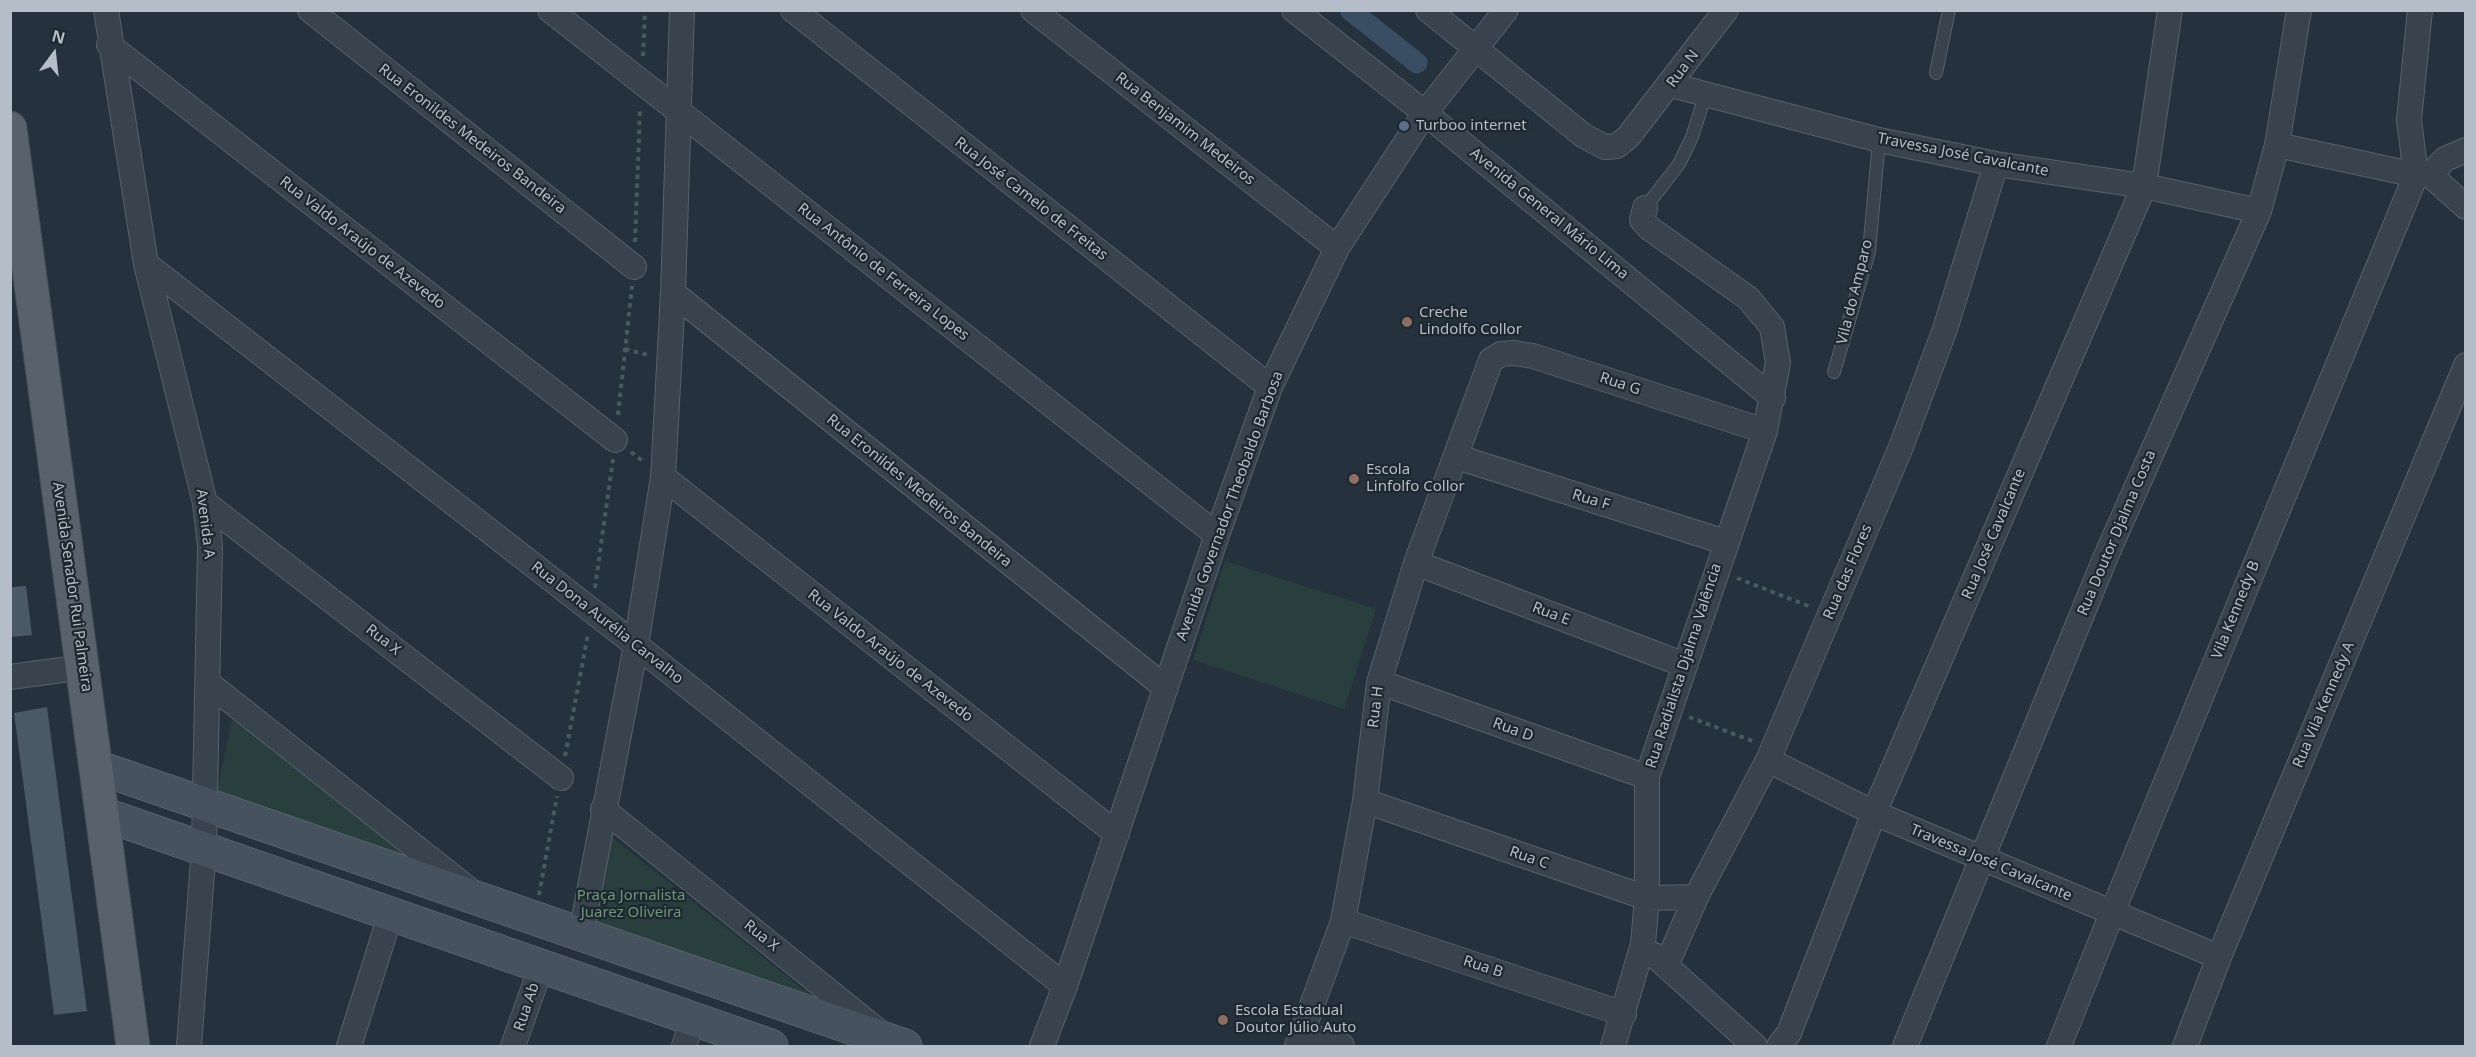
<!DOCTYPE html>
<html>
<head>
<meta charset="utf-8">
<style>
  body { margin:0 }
  #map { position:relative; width:2476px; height:1057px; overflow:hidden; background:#25313c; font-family:"Noto Sans",sans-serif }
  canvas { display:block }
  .frame { position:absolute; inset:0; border:12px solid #b5bec8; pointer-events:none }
  .north { position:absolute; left:24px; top:24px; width:60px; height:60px; -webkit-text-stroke:4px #1e2831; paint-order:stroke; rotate:15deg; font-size:16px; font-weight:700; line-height:24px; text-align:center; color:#b5bec8 }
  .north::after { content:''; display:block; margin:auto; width:21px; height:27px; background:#b5bec8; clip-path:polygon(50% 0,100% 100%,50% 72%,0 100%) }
</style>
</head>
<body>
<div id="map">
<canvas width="2476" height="1057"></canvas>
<div class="frame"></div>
<div class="north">N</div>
</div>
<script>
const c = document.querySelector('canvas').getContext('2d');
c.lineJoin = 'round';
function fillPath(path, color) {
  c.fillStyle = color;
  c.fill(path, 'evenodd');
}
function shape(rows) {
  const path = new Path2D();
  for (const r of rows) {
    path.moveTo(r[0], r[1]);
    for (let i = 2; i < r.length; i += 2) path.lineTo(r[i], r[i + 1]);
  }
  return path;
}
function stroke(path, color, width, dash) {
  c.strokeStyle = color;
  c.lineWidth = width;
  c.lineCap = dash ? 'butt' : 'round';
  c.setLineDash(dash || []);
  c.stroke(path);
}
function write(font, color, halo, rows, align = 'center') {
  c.font = font + ' "Noto Sans",sans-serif';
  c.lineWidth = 4.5;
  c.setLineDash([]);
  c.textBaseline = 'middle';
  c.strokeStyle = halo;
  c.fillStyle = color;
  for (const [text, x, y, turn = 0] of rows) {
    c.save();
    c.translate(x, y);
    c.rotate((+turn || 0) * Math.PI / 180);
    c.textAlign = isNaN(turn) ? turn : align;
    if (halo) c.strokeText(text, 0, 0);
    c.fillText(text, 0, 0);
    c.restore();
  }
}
const green = shape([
  [1225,561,1376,609,1344,709,1193,660],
  [233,713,448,884,215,801],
  [603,830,848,1025,583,931]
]);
const canal = shape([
  [1350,10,1417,63]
]);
const building = shape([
  [26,586,32,635,10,637,10,587],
  [47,707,87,1011,54,1015,14,713]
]);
const path = shape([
  [643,56,645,10],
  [635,242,640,109],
  [625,349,648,355],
  [618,415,632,286],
  [631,452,644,462],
  [1737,578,1811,607],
  [595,588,613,459],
  [1689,717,1755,742],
  [565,756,588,634],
  [539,895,557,796]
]);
const lane = shape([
  [1936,73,1949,10],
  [1645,208,1679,164,1692,137,1705,96],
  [1834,372,1869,252,1879,140]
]);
const street = shape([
  [106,10,146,264,205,503,210,546,204,847,189,1046],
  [310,10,634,267],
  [550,10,1217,535],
  [793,10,1270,387],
  [1033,10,1337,248],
  [1294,10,1425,113,1773,398],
  [1428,10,1584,136,1605,147,1617,146,1628,137,1726,10],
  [109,45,615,440],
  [1671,85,1879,140,1996,164,2144,186,2259,211],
  [2277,145,2416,175,2430,175,2445,159,2466,150],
  [2430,175,2466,207],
  [146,264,636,645,1065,986],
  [673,293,1166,688],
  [1457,457,1725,542],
  [663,477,1117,834],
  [205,503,561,778],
  [1416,563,1685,665],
  [10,677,83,667],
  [1379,682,1647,777],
  [208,683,467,888],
  [1768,760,1874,813,2219,957],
  [1365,801,1647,898,1696,897],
  [603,809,877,1030],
  [1343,921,1624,1014],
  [581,934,636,645,663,477,673,293,682,10],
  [1654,955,1755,1046],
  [1666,966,1696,897,1768,760,1901,447,1945,329,1996,164],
  [1302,1034,1342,1046],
  [349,1046,391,913],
  [513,1046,541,967],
  [684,1046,693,1020],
  [1042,1046,1065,986,1217,535,1270,387,1337,248,1425,113,1506,10],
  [1297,1046,1343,921,1365,801,1379,682,1416,563,1491,360,1501,354,1514,353,1533,356,1765,431],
  [1613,1046,1643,944,1647,898,1647,777,1765,431,1778,363,1772,327,1748,298,1649,228,1642,220,1645,208],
  [1779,1046,1789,1033,1874,813,2144,186,2170,10],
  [1905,1046,2106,556,2259,211,2277,145,2299,10],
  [2059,1046,2112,913,2416,175,2409,120,2420,10],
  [2185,1046,2219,957,2466,365]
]);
const secondary = shape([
  [97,767,905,1046],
  [103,814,771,1046]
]);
const primary = shape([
  [10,128,133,1046]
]);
const markers = [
  [1404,126,6,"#5c6f8a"],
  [1407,322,6,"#8d6e63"],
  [1354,479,6,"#8d6e63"],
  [1223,1020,6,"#8d6e63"]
];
const streetNames = [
  ["Rua N",1683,69,-53],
  ["Rua Benjamim Medeiros",1185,129,38],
  ["Rua Eronildes Medeiros Bandeira",472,139,38],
  ["Travessa José Cavalcante",1963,155,11],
  ["Rua José Camelo de Freitas",1031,199,38],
  ["Avenida General Mário Lima",1549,214,39],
  ["Rua Valdo Araújo de Azevedo",362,243,38],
  ["Rua Antônio de Ferreira Lopes",883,272,38],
  ["Vila do Amparo",1855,292,-76],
  ["Rua G",1620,384,18],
  ["Rua Eronildes Medeiros Bandeira",919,491,39],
  ["Rua F",1591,500,17],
  ["Avenida Governador Theobaldo Barbosa",1230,506,-70],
  ["Avenida A",205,524,83],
  ["Rua Doutor Djalma Costa",2117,533,-67],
  ["Rua José Cavalcante",1994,534,-67],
  ["Rua das Flores",1848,572,-67],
  ["Avenida Senador Rui Palmeira",72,587,82],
  ["Vila Kennedy B",2236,610,-68],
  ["Rua E",1551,614,21],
  ["Rua Dona Aurélia Carvalho",607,623,38],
  ["Rua X",383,640,38],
  ["Rua Valdo Araújo de Azevedo",890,656,38],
  ["Rua Radialista Djalma Valência",1684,666,-72],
  ["Rua Vila Kennedy A",2324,705,-67],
  ["Rua H",1376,707,-83],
  ["Rua D",1513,730,20],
  ["Rua C",1529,858,19],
  ["Travessa José Cavalcante",1991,863,23],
  ["Rua X",761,936,39],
  ["Rua B",1483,967,18],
  ["Rua Ab",527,1007,-71]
];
const poiNames = [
  ["Turboo internet",1416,126],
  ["Creche",1419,313],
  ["Lindolfo Collor",1419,330],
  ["Escola",1366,470],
  ["Linfolfo Collor",1366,487],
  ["Escola Estadual",1235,1011],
  ["Doutor Júlio Auto",1235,1028]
];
const parkNames = [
  ["Praça Jornalista",631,896],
  ["Juarez Oliveira",631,913]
];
fillPath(green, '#283f3e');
stroke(canal, '#3a4e63', 21);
fillPath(building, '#4b5865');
stroke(lane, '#57616a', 14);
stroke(street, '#57616a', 26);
stroke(secondary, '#57616a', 35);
stroke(primary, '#424c55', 35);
stroke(path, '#475b5c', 4, [4.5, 4.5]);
stroke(lane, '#39434d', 12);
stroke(street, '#39434d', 24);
stroke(secondary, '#47525f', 33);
stroke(primary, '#57626c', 33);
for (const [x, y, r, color] of markers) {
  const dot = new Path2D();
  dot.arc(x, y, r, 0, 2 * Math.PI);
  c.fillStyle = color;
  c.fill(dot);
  stroke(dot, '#1e2831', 2);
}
write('15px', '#b5bec8', '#1e2831', streetNames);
write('15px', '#b5bec8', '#1e2831', poiNames, 'left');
write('15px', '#6d9773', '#1e2831', parkNames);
</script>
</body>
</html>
